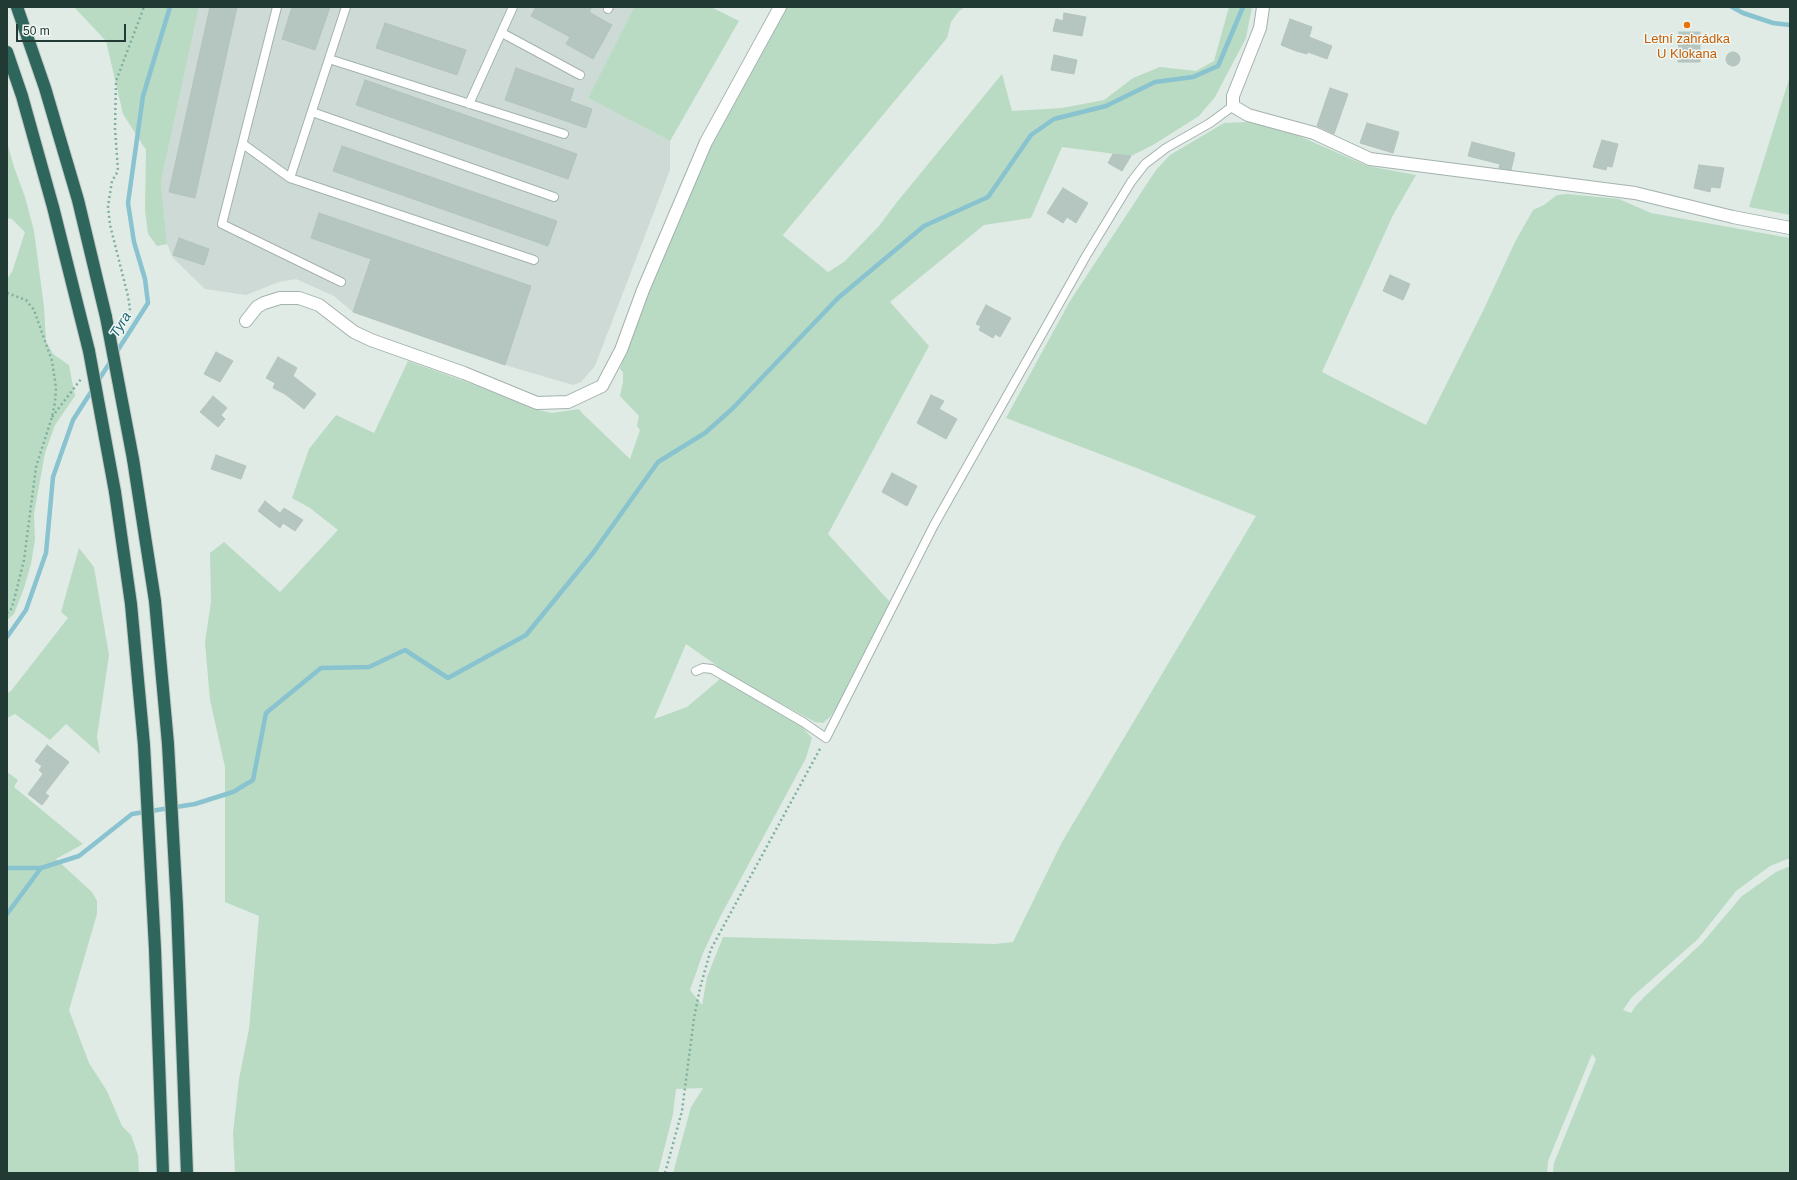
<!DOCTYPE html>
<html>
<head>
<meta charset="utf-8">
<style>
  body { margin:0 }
  #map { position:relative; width:1797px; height:1180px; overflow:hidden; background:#e0ebe6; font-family:Helvetica,sans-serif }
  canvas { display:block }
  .frame { position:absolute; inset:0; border:8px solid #213a34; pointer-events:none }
  .scale { position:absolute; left:16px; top:24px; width:110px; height:18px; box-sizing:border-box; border:2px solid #213a34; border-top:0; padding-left:5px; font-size:12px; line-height:14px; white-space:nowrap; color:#213a34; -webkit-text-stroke:3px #f0f7f4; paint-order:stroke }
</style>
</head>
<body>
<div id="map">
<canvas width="1797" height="1180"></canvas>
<div class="frame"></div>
<div class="scale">50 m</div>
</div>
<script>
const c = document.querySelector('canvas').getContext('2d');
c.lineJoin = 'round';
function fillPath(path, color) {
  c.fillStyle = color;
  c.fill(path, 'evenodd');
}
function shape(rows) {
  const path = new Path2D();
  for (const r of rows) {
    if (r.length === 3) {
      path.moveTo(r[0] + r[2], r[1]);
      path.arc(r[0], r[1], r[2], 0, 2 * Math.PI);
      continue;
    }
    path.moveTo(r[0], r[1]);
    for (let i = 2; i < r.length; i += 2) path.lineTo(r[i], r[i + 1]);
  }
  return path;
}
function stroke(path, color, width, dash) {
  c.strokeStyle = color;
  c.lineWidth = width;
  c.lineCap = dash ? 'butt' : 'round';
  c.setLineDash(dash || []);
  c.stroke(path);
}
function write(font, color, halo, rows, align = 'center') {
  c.font = font + ' Helvetica,sans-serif';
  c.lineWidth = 3;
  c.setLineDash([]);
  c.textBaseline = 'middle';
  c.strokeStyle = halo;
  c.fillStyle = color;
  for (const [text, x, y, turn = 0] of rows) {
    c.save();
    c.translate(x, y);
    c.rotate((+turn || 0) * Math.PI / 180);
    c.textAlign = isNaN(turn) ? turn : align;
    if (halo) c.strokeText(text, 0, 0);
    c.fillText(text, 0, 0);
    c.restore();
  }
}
const built = shape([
  [199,7,634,7,588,98,670,141,670,170,595,366,581,382,573,385,505,365,353,312,334,296,296,279,279,282,246,295,205,289,173,258,167,244,161,182]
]);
const green = shape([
  [74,7,199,7,161,182,167,244,157,246,148,234,145,210,146,150,123,114,106,41],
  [634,7,711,7,739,21,670,141,588,98],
  [786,7,965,7,959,11,951,22,947,38,783,235,781,234,828,272,844,262,879,226,897,202,1002,74,1012,111,1062,108,1104,100,1133,78,1160,67,1196,71,1214,61,1229,7,1252,7,1246,38,1215,97,1199,116,1153,145,1131,156,1062,147,1031,218,984,225,890,302,929,346,828,534,890,602,837,707,830,717,823,723,815,722,736,679,686,644,654,719,687,707,720,679,802,727,812,738,806,758,719,919,703,953,690,990,702,1005,707,977,723,937,995,944,1013,942,1062,842,1256,516,1139,469,1006,418,1070,301,1156,170,1170,155,1224,123,1249,122,1292,133,1368,166,1416,175,1393,215,1322,372,1426,425,1483,311,1515,242,1533,210,1544,205,1557,195,1567,194,1619,199,1651,213,1790,238,1790,858,1770,866,1736,891,1698,939,1632,997,1623,1010,1631,1013,1635,1007,1644,997,1702,943,1742,896,1776,872,1790,866,1790,1173,1553,1173,1554,1163,1596,1059,1592,1054,1548,1161,1547,1173,673,1173,691,1107,703,1088,676,1089,673,1114,658,1173,235,1173,233,1133,239,1079,249,1029,259,916,225,902,225,767,210,700,205,642,211,602,210,553,224,542,280,592,338,530,310,508,292,498,309,449,336,415,374,433,408,361,472,384,534,409,552,413,579,409,582,413,630,459,640,430,637,426,639,416,620,396,623,382,623,372,620,369,650,282,704,150],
  [1790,76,1790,215,1749,207],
  [7,142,14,167,25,197,34,231,44,307,46,341,53,354,69,365,75,396,55,425,45,453,34,514,35,540,31,564,24,588,14,614,7,620,7,279,12,272,25,232,12,219,7,218],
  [79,548,94,567,109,655,97,737,100,754,66,724,50,740,15,714,7,718,7,693,11,691,68,618,61,612],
  [7,772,18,780,14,787,83,844,56,859,92,892,97,901,97,914,69,1010,89,1063,107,1091,122,1126,131,1135,138,1155,139,1173,7,1173]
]);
const stream = shape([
  [1732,7,1743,13,1773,23,1790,25],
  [7,637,26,610,46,553,53,477,73,420,148,303,145,279,134,242,128,203,143,96,170,7],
  [7,868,41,868,79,856,132,814,195,804,233,792,253,780,266,713,321,668,369,667,405,650,448,678,526,635,593,553,658,462,705,433,732,409,838,298,924,226,988,197,1031,135,1054,119,1106,106,1155,82,1193,77,1218,66,1243,7],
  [7,914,41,868]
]);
const building = shape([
  [210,7,237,7,195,198,169,192,210,7],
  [292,7,330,7,315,50,282,39,292,7],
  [536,7,592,7,589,12,612,25,593,59,566,44,570,37,531,16,536,7],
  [1064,13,1086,17,1082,36,1053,31,1056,19,1063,21,1064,13],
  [1290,19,1312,27,1309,37,1332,46,1327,59,1308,52,1307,54,1296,51,1281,45,1290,19],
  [385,23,466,50,457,75,376,48,385,23],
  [1679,32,1700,32,1700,62,1678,62,1679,32],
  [1733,59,7],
  [1054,55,1077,60,1074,74,1051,70,1054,55],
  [516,68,574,89,570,101,592,109,586,128,505,100,516,68],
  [365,80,577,154,568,179,356,105,365,80],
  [1330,88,1348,94,1334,134,1317,126,1330,88],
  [1367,123,1399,132,1393,153,1360,143,1367,123],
  [1602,140,1618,144,1612,167,1607,166,1606,170,1593,167,1602,140],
  [1472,142,1515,153,1511,170,1499,168,1500,164,1468,156,1472,142],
  [342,146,557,221,548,246,333,171,342,146],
  [1113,154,1131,156,1122,171,1108,163,1113,154],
  [1699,165,1724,168,1720,188,1711,187,1710,192,1694,188,1699,165],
  [1063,188,1088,203,1076,223,1067,217,1063,223,1047,213,1063,188],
  [319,213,531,286,505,365,353,312,371,259,311,238,319,213],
  [179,238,209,249,204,265,173,255,179,238],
  [1390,275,1410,284,1403,300,1383,291,1390,275],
  [986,305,1011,318,1000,337,995,334,993,338,979,330,981,326,976,324,986,305],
  [216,352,233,361,220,382,204,374,216,352],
  [278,357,297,368,293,376,316,394,304,409,285,394,273,388,275,383,266,378,278,357],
  [931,395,944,401,939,409,957,419,946,439,917,423,931,395],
  [213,396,227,408,221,415,225,419,218,427,200,412,213,396],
  [216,455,246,466,241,479,211,469,216,455],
  [892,473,917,486,907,506,882,492,892,473],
  [265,501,280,513,284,508,303,520,295,531,283,523,280,528,258,511,265,501],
  [47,745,69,762,45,793,49,796,42,805,28,794,43,774,39,770,42,766,35,761,47,745]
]);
const path = shape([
  [7,293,26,300,34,310,52,361,56,388,55,402,52,417,36,467,24,560,12,608,7,613],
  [120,322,130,309,128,296,110,225,108,206,112,181,118,171,115,129,116,81,144,7],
  [52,417,81,379],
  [665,1173,682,1111,694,1018,700,988,711,949,821,747]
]);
const lane = shape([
  [277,7,222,224,341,282],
  [608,9,609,7],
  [502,33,580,75],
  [329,59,564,134],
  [469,104,513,7],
  [312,112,554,197],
  [243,144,290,178,534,260],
  [290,178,346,7],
  [696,671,703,668,712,669,803,722,826,738,934,525,1086,256,1131,182,1145,164,1166,148,1210,123,1233,106]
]);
const street = shape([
  [1263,7,1260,28,1233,96,1233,106,1248,115,1314,133,1370,159,1635,193,1733,217,1790,228],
  [246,321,257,307,264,303,280,298,299,298,319,305,354,332,371,340,464,373,537,403,568,402,602,386,621,350,643,290,706,142,780,7]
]);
const highway = shape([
  [17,7,45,88,78,200,106,317],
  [7,52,22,96,53,207,89,351],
  [133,459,155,601,168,744,177,907,187,1173],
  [115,492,131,604,144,745,155,949,163,1173]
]);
const highwayBridge = shape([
  [106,317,133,459],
  [89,351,115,492]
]);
const markers = [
  [1687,25,4,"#e8710a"]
];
const foodNames = [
  ["Letní zahrádka",1687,39],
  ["U Klokana",1687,54]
];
const waterNames = [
  ["Tyra",121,325,-58]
];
fillPath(built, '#cedad5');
fillPath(green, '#b9dbc3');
stroke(stream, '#89c3cf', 4.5);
fillPath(building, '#b5c5bf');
stroke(building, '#b3c4bd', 1);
stroke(lane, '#a3b2ad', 10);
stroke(street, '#a3b2ad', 14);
stroke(highway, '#c1c8c6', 14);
stroke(path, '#81aea0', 2.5, [2, 3]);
stroke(lane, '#fff', 8);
stroke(street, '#fff', 12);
stroke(highway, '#2e665b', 12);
stroke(highwayBridge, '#c1c8c6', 14, []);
stroke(highwayBridge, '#2e665b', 12);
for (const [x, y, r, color] of markers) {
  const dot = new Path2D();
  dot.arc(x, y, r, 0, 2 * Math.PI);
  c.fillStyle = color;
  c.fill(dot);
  stroke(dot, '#f0f7f4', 1.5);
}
write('13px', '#c56008', '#f0f7f4', foodNames);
write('italic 14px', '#1d6575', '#f0f7f4', waterNames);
</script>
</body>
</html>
